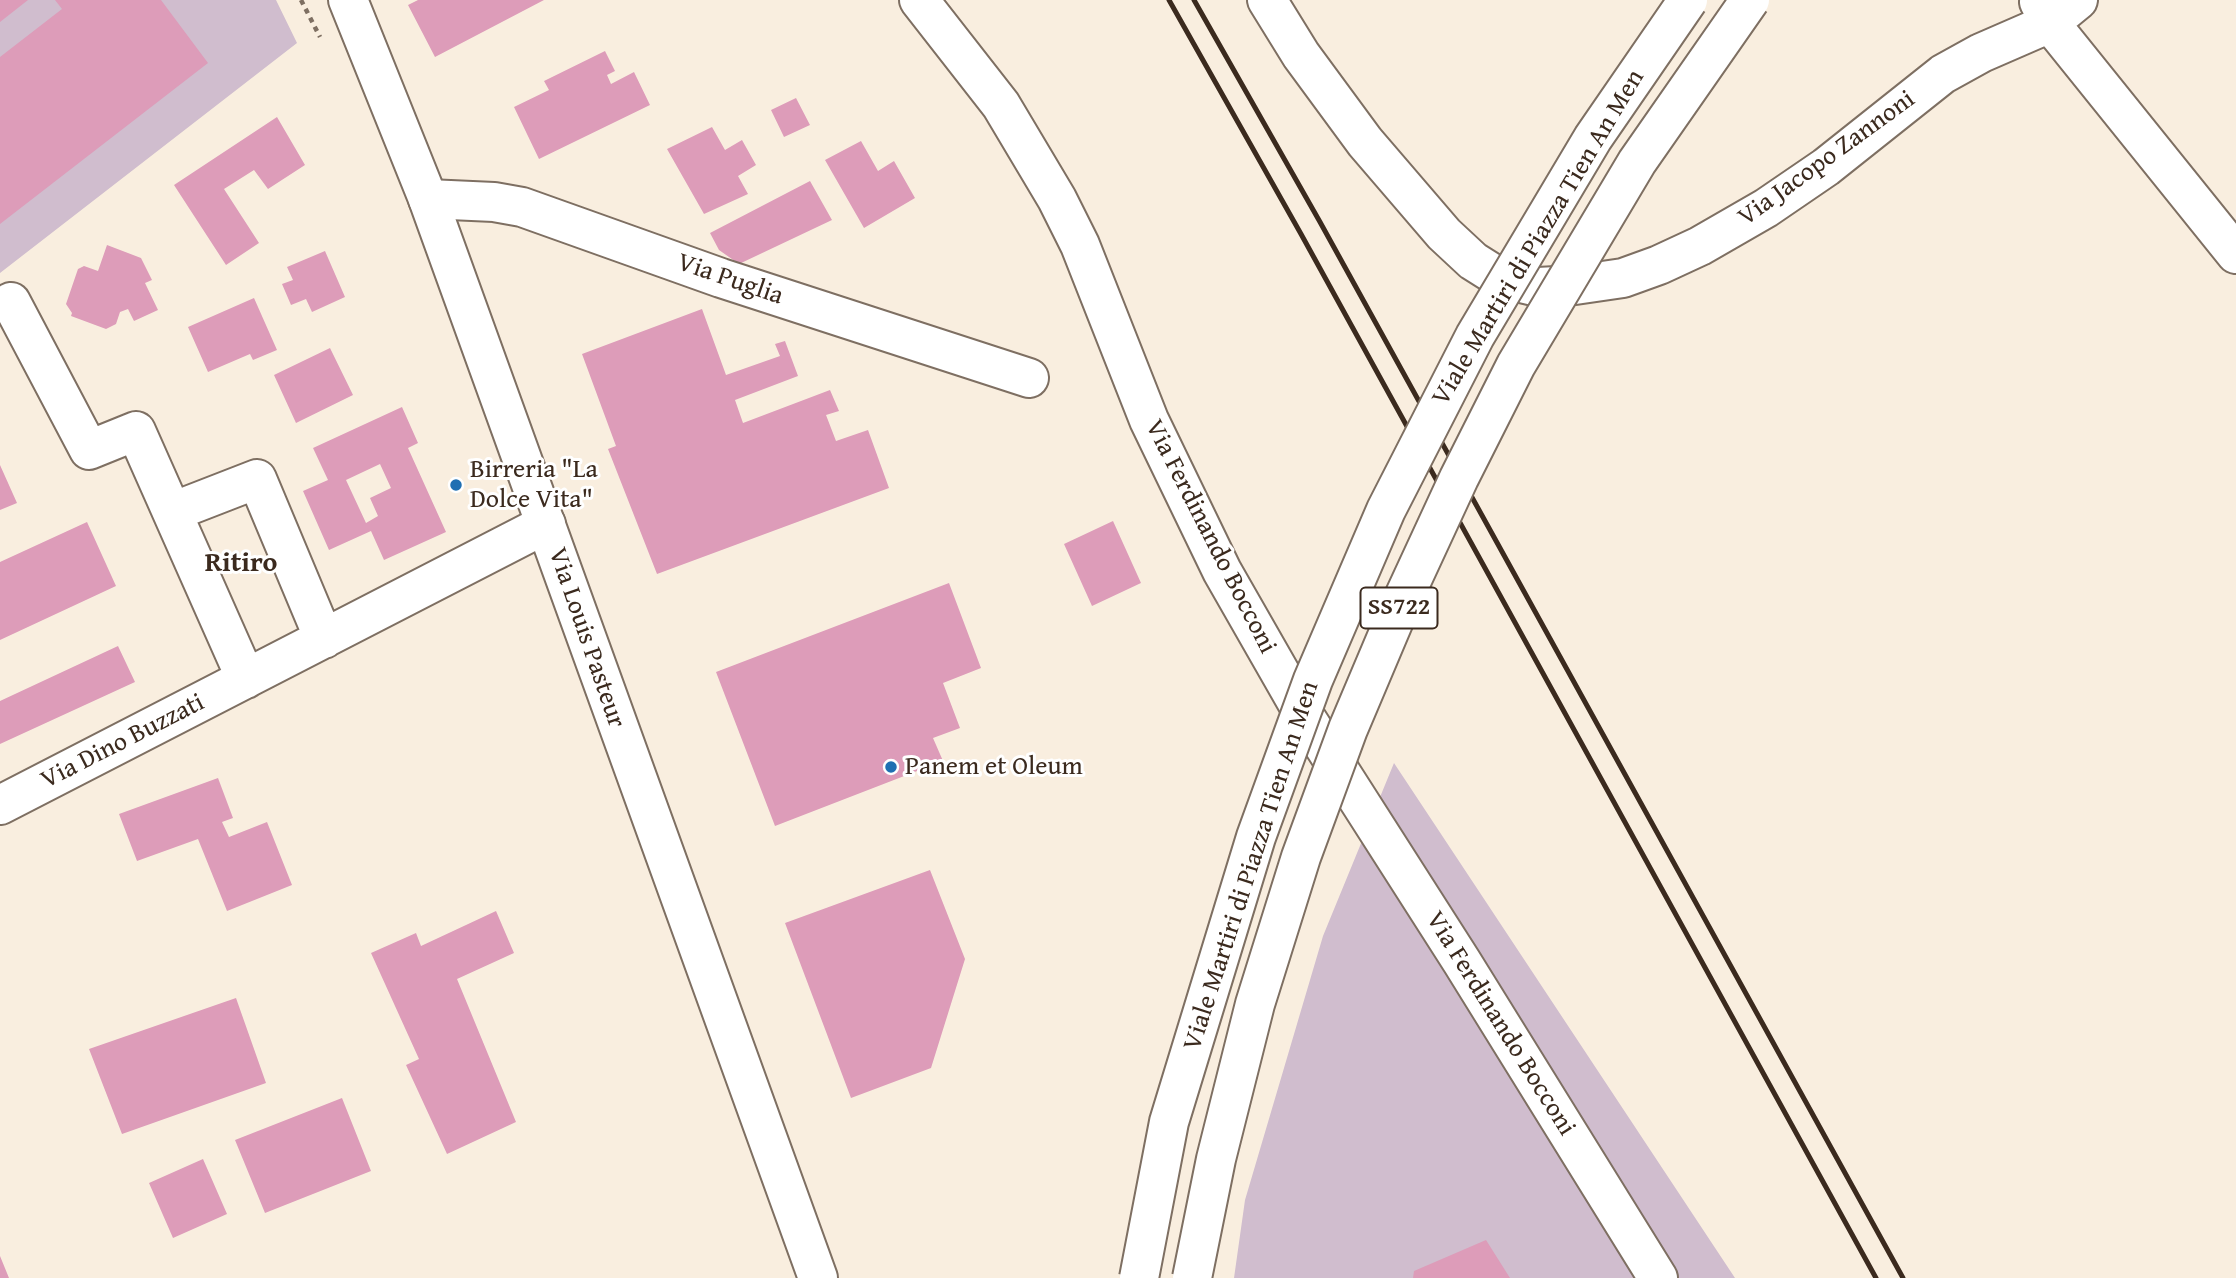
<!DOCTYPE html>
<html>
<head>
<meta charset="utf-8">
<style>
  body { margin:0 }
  canvas { display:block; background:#f9eedf }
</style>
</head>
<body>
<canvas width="2236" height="1278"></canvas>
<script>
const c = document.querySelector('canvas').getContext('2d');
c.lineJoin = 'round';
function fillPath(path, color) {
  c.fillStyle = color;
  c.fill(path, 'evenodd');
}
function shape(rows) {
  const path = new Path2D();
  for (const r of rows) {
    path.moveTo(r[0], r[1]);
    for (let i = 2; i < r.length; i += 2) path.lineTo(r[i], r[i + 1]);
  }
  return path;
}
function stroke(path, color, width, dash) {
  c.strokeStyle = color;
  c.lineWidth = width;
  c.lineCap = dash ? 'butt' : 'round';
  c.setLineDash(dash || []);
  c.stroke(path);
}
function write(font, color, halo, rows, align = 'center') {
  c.font = font + ' "Gentium Book Plus",serif';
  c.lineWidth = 6;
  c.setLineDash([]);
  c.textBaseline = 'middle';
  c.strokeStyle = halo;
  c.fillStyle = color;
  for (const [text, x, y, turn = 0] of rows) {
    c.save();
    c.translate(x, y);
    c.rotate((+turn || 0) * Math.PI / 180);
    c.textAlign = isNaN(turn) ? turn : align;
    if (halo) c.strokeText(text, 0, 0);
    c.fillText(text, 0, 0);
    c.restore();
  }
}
const industrial = shape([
  [0,0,276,0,297,43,0,273],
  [1394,763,1735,1278,1234,1278,1245,1200,1323,936]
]);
const building = shape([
  [0,0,28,0,0,22],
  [55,0,161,0,208,63,0,224,0,57,62,9],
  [418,0,544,0,435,57,408,5],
  [605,51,615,71,607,75,611,84,634,72,650,105,539,159,514,107,549,90,544,81],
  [796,98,810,125,784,137,771,110],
  [277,117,305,165,268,189,254,170,224,189,259,243,226,265,174,185],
  [712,127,725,150,742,140,756,165,738,176,748,194,704,214,667,149],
  [861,141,878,171,894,161,915,198,864,228,825,160],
  [810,181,832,220,739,264,719,250,710,233],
  [107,245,141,258,152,280,145,283,158,310,134,321,128,309,120,312,116,324,106,329,71,316,72,313,66,304,78,269,84,266,98,271],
  [325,251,345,297,312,312,306,299,291,305,282,284,293,280,287,267],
  [254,298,277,350,253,360,250,354,208,372,188,327],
  [702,309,726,375,780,356,775,344,785,341,798,376,735,400,743,423,830,390,839,411,826,415,836,441,868,430,889,488,657,574,608,449,616,446,582,354],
  [330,348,353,395,296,423,274,375],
  [402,407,418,443,408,448,446,532,384,560,371,531,329,550,303,491,328,480,313,448],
  [380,464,391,488,370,498,378,516,366,523,346,480],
  [0,465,17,503,0,510],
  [1113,521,1141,583,1092,606,1064,544],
  [87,522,116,586,0,640,0,562],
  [949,583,981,668,943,683,960,728,933,738,943,761,775,826,716,672],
  [118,646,135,682,0,744,0,701],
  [218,778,233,818,222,822,229,837,267,822,292,885,227,911,198,839,137,861,119,814],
  [930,870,965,959,931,1068,851,1098,785,923],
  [496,911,514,953,457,979,516,1122,447,1154,406,1065,419,1059,371,953,416,933,421,946],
  [236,998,266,1083,122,1134,89,1049],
  [342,1098,371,1171,265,1213,235,1140],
  [203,1159,227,1214,173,1238,149,1183],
  [1486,1240,1510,1278,1413,1278,1414,1271],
  [0,1256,9,1278,0,1278]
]);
const path = shape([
  [301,0,320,37]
]);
const minor = shape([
  [1267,0,1301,55,1365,142,1444,234,1473,261,1500,278,1538,287,1575,285,1623,278,1659,265,1700,246,1766,208,1826,167,1943,74,1981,53,2050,23,2078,0],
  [2039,2,2050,23,2236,254],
  [428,199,494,202,522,207,721,278,1029,378],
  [11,302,89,450,136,431,246,679],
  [172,512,257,479,324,639],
  [0,805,546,524]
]);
const major = shape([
  [348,0,428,199,818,1278],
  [919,0,1001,105,1057,199,1080,245,1149,420,1222,571,1306,718,1462,962,1658,1278]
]);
const rail = shape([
  [1169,0,1301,234,1876,1278],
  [1194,0,1320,222,1903,1278]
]);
const highwayBridge = shape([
  [1139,1278,1169,1122,1256,837,1313,680,1386,510,1475,336,1593,138,1688,0],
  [1192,1278,1216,1159,1255,1004,1301,857,1348,729,1403,599,1459,478,1516,365,1637,162,1750,0]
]);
const markers = [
  [456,485,7,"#1f6fb2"],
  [891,767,7,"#1f6fb2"]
];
const shields = [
  [1399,608,77]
];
const shieldNames = [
  ["SS722",1399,608]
];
const streetNames = [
  ["Via Jacopo Zannoni",1827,159,-36],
  ["Viale Martiri di Piazza Tien An Men",1539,238,-59],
  ["Via Puglia",730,280,19],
  ["Via Ferdinando Bocconi",1210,537,63],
  ["Via Louis Pasteur",586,638,71],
  ["Via Dino Buzzati",123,742,-27],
  ["Viale Martiri di Piazza Tien An Men",1252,866,-72],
  ["Via Ferdinando Bocconi",1500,1024,58]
];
const poiNames = [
  ["Birreria \"La",470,470],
  ["Dolce Vita\"",470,500],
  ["Panem et Oleum",905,767]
];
const neighbourhoodNames = [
  ["Ritiro",241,564]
];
fillPath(industrial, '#d0bdce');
fillPath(building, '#dd9cb9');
stroke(minor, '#7e6f62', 42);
stroke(major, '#7e6f62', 42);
stroke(path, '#7e6f62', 4.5, [5, 5]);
stroke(minor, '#fff', 38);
stroke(major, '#fff', 38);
stroke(rail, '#3b2a1e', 5);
stroke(highwayBridge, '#7e6f62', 42, []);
stroke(highwayBridge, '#fff', 38);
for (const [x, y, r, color] of markers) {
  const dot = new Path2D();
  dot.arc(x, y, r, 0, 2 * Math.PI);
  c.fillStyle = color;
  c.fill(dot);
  stroke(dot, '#fff', 2.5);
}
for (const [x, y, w] of shields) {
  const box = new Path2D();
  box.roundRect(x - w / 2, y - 20.5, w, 41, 5);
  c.fillStyle = '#fff';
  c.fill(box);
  stroke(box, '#3b2a1e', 2);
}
write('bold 24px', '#3b2a1e', null, shieldNames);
write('26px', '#3b2a1e', '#fff', streetNames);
write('26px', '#3b2a1e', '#fff', poiNames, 'left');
write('bold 28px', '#3b2a1e', '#fff', neighbourhoodNames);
</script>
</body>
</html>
